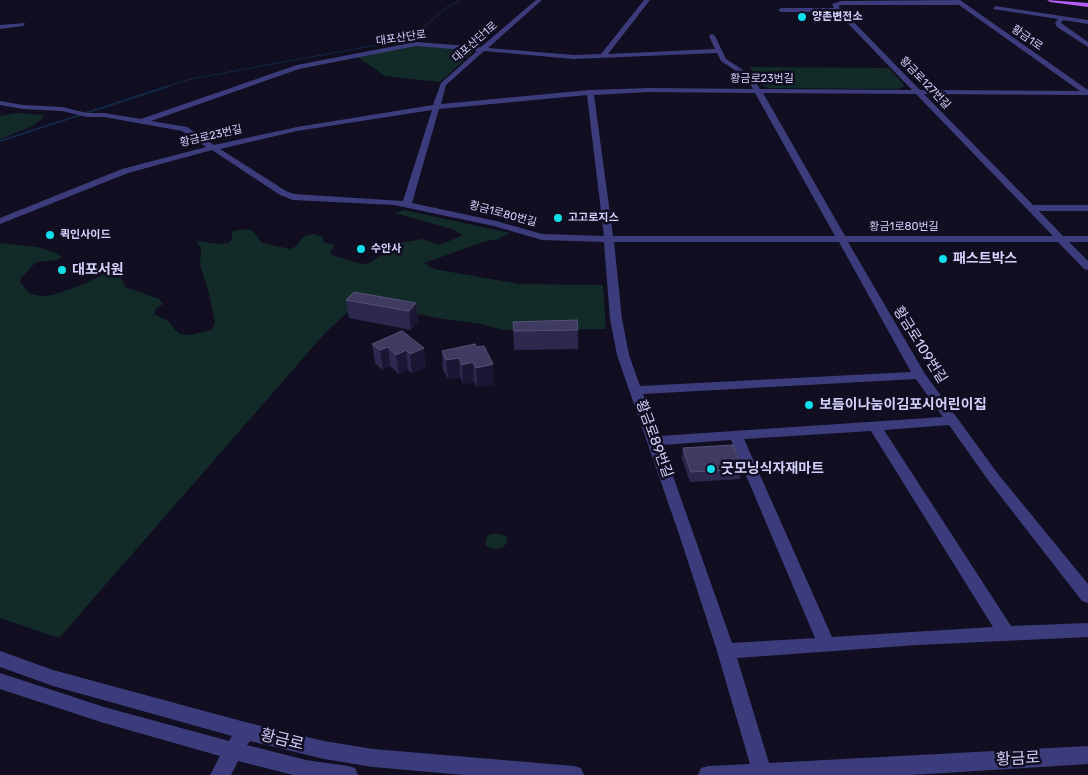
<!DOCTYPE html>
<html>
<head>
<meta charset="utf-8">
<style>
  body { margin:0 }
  canvas { display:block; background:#100e20 }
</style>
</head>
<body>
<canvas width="1088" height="775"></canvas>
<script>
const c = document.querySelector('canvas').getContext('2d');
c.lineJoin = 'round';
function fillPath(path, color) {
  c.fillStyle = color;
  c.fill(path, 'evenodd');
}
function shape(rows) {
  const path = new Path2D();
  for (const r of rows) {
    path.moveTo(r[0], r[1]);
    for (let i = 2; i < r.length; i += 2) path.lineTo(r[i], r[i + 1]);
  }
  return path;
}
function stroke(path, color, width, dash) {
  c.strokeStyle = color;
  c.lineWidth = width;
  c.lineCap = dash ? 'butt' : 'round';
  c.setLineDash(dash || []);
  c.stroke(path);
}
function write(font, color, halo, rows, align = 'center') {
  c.font = font + ' Rubik,"Noto Sans KR",sans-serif';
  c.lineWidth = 5;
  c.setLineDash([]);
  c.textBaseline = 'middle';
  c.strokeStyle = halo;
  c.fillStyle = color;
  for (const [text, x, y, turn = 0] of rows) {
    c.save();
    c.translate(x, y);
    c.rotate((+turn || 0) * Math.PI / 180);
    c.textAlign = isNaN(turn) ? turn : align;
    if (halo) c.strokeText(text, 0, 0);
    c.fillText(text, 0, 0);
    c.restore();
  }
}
const green = shape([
  [412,45,473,50,474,51,440,82,385,76,356,56],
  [750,67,889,68,905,86,898,89,769,88,759,84],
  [19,113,44,115,41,120,30,127,0,139,0,116],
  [404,210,510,233,496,240,489,240,424,263,434,269,519,284,603,285,606,329,503,330,481,324,437,318,360,301,325,333,59,638,0,618,0,243,37,247,56,253,62,257,57,260,36,262,21,278,20,282,27,291,31,294,41,296,53,295,84,284,112,270,120,275,125,287,159,299,163,304,156,308,154,314,168,321,179,334,190,335,211,330,215,323,209,294,200,264,201,249,197,241,217,244,228,243,233,239,231,233,233,231,248,229,253,231,262,243,290,249,295,247,304,236,313,234,321,236,323,237,323,242,333,245,334,247,330,252,332,255,361,264,370,263,399,243,423,239,440,245,463,235,452,229,395,213],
  [494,533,506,536,507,543,502,548,493,549,486,546,485,543,487,536]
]);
const streamFar1 = shape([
  [165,87,191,79,393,42,416,34,446,8,461,0]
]);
const stream = shape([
  [0,141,169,86]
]);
const minor = shape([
  [536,0,542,0,488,48,574,55,601,54,644,0,650,0,608,54,715,49,709,36,712,34,715,36,726,59,752,76,760,89,912,90,837,12,781,12,778,10,781,8,834,8,832,4,842,1,960,0,1088,90,1088,95,924,94,1033,205,1088,205,1088,211,1039,211,1063,236,1088,236,1088,242,1069,242,1088,261,1088,270,1084,269,1058,242,848,242,925,374,998,474,1088,584,1088,603,1082,601,988,480,949,425,884,430,1011,626,1088,623,1088,637,917,645,737,658,769,763,1088,746,1088,764,912,775,698,775,701,768,708,766,750,764,717,651,681,540,617,355,610,319,604,242,542,240,494,226,394,205,293,200,280,195,212,150,128,173,0,224,0,218,122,169,206,147,182,131,104,117,87,117,62,111,23,109,0,105,0,101,23,105,62,107,87,113,104,113,141,119,297,65,416,42,481,47,536,0],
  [842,5,959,5,1080,91,920,90,838,6,842,5],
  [416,46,477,51,441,83,433,105,297,127,214,145,187,127,151,121,299,69,416,46],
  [484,51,574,59,717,53,721,61,747,78,753,89,649,88,590,90,441,104,446,85,484,51],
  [649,92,755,93,835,236,613,236,594,95,649,92],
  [763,93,916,94,1053,236,845,236,763,93],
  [587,95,604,236,542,234,496,221,412,203,439,109,587,95],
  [432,110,403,201,294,194,286,191,220,149,297,131,432,110],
  [614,242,839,242,911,372,640,386,629,355,622,319,614,242],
  [916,379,943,417,659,436,643,394,916,379],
  [871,431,993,627,832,637,744,439,871,431],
  [731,440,815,638,732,643,662,445,731,440],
  [995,6,1088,20,1088,24,1063,20,1061,23,1088,42,1088,47,1057,27,1055,23,1058,19,993,9,995,6],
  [25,23,23,26,0,29,0,25,25,23],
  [0,651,53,670,245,722,324,741,373,749,574,766,581,768,584,775,464,775,373,767,324,759,250,741,247,745,306,760,348,766,355,768,358,775,293,775,238,761,231,775,210,775,220,756,104,723,0,689,0,673,104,707,229,741,232,736,53,686,0,667,0,651]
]);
const major = shape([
  [1047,0,1088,3,1088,7,1050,2,1047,0]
]);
const wall = shape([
  [346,300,416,303,418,321,411,330,349,318],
  [513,322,578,330,578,349,514,350],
  [402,331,426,367,412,373,408,370,399,374,390,366,383,370,375,363,372,344],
  [475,344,494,384,477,387,474,382,463,384,460,377,448,379,443,370,442,351],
  [683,448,742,469,740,479,690,482,682,458]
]);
const shadedWall = shape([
  [416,303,418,321,411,330,409,311],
  [388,347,390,366,383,370,380,350],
  [424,348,426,367,412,373,410,354],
  [406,350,408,370,399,374,396,355],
  [459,358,460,377,448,379,446,360],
  [473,362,474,382,463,384,462,365],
  [493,364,494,384,477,387,476,368]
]);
const building = shape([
  [354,292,416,303,409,311,346,300,354,292],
  [577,320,578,330,514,331,513,322,577,320],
  [402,331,424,348,410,354,406,350,396,355,388,347,380,350,372,344,402,331],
  [475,344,477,347,484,346,493,364,476,368,473,362,462,365,459,358,446,360,442,351,475,344],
  [733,445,742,469,691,472,683,448,733,445]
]);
const markers = [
  [802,17,5,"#0edfeb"],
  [558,218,5,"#0edfeb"],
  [50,235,5,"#0edfeb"],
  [361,249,5,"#0edfeb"],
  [943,259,5,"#0edfeb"],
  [62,270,5,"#0edfeb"],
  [809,405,5,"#0edfeb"],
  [711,469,5,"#0edfeb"]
];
const farPoinames = [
  ["양촌변전소",812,17],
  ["고고로지스",568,218],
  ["퀵인사이드",60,235],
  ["수안사",371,249]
];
const farStreetnames = [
  ["대포산단로",401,38,-8],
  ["황금1로",1027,38,35],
  ["대포산단1로",475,42,-41],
  ["황금로23번길",762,79],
  ["황금로127번길",925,83,46],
  ["황금로23번길",211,136,-13],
  ["황금1로80번길",503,214,15],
  ["황금1로80번길",904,227]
];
const poiNames = [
  ["패스트박스",953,259],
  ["대포서원",72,270],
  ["보듬이나눔이김포시어린이집",819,405],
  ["굿모닝식자재마트",721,469]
];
const streetNames = [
  ["황금로109번길",920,345,58],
  ["황금로89번길",654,439,70]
];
const nearStreetnames = [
  ["황금로",282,740,14],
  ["황금로",1018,759,-3]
];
fillPath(green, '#122a28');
stroke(streamFar1, '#112846', 1);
stroke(stream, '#112846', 2);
fillPath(minor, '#3c3c7c');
fillPath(major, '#b65ef6');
fillPath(wall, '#2d284d');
fillPath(shadedWall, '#1a1633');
fillPath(building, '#3f3a60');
stroke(building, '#565178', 1);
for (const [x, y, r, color] of markers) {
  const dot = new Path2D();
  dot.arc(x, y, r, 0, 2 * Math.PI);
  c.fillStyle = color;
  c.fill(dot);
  stroke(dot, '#100e20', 2);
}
write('bold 11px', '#d3d0fc', '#100e20', farPoinames, 'left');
write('11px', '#d3d0fc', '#100e20', farStreetnames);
write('bold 14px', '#d3d0fc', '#100e20', poiNames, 'left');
write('14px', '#d3d0fc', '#100e20', streetNames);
write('16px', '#d3d0fc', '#100e20', nearStreetnames);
</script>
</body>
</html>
